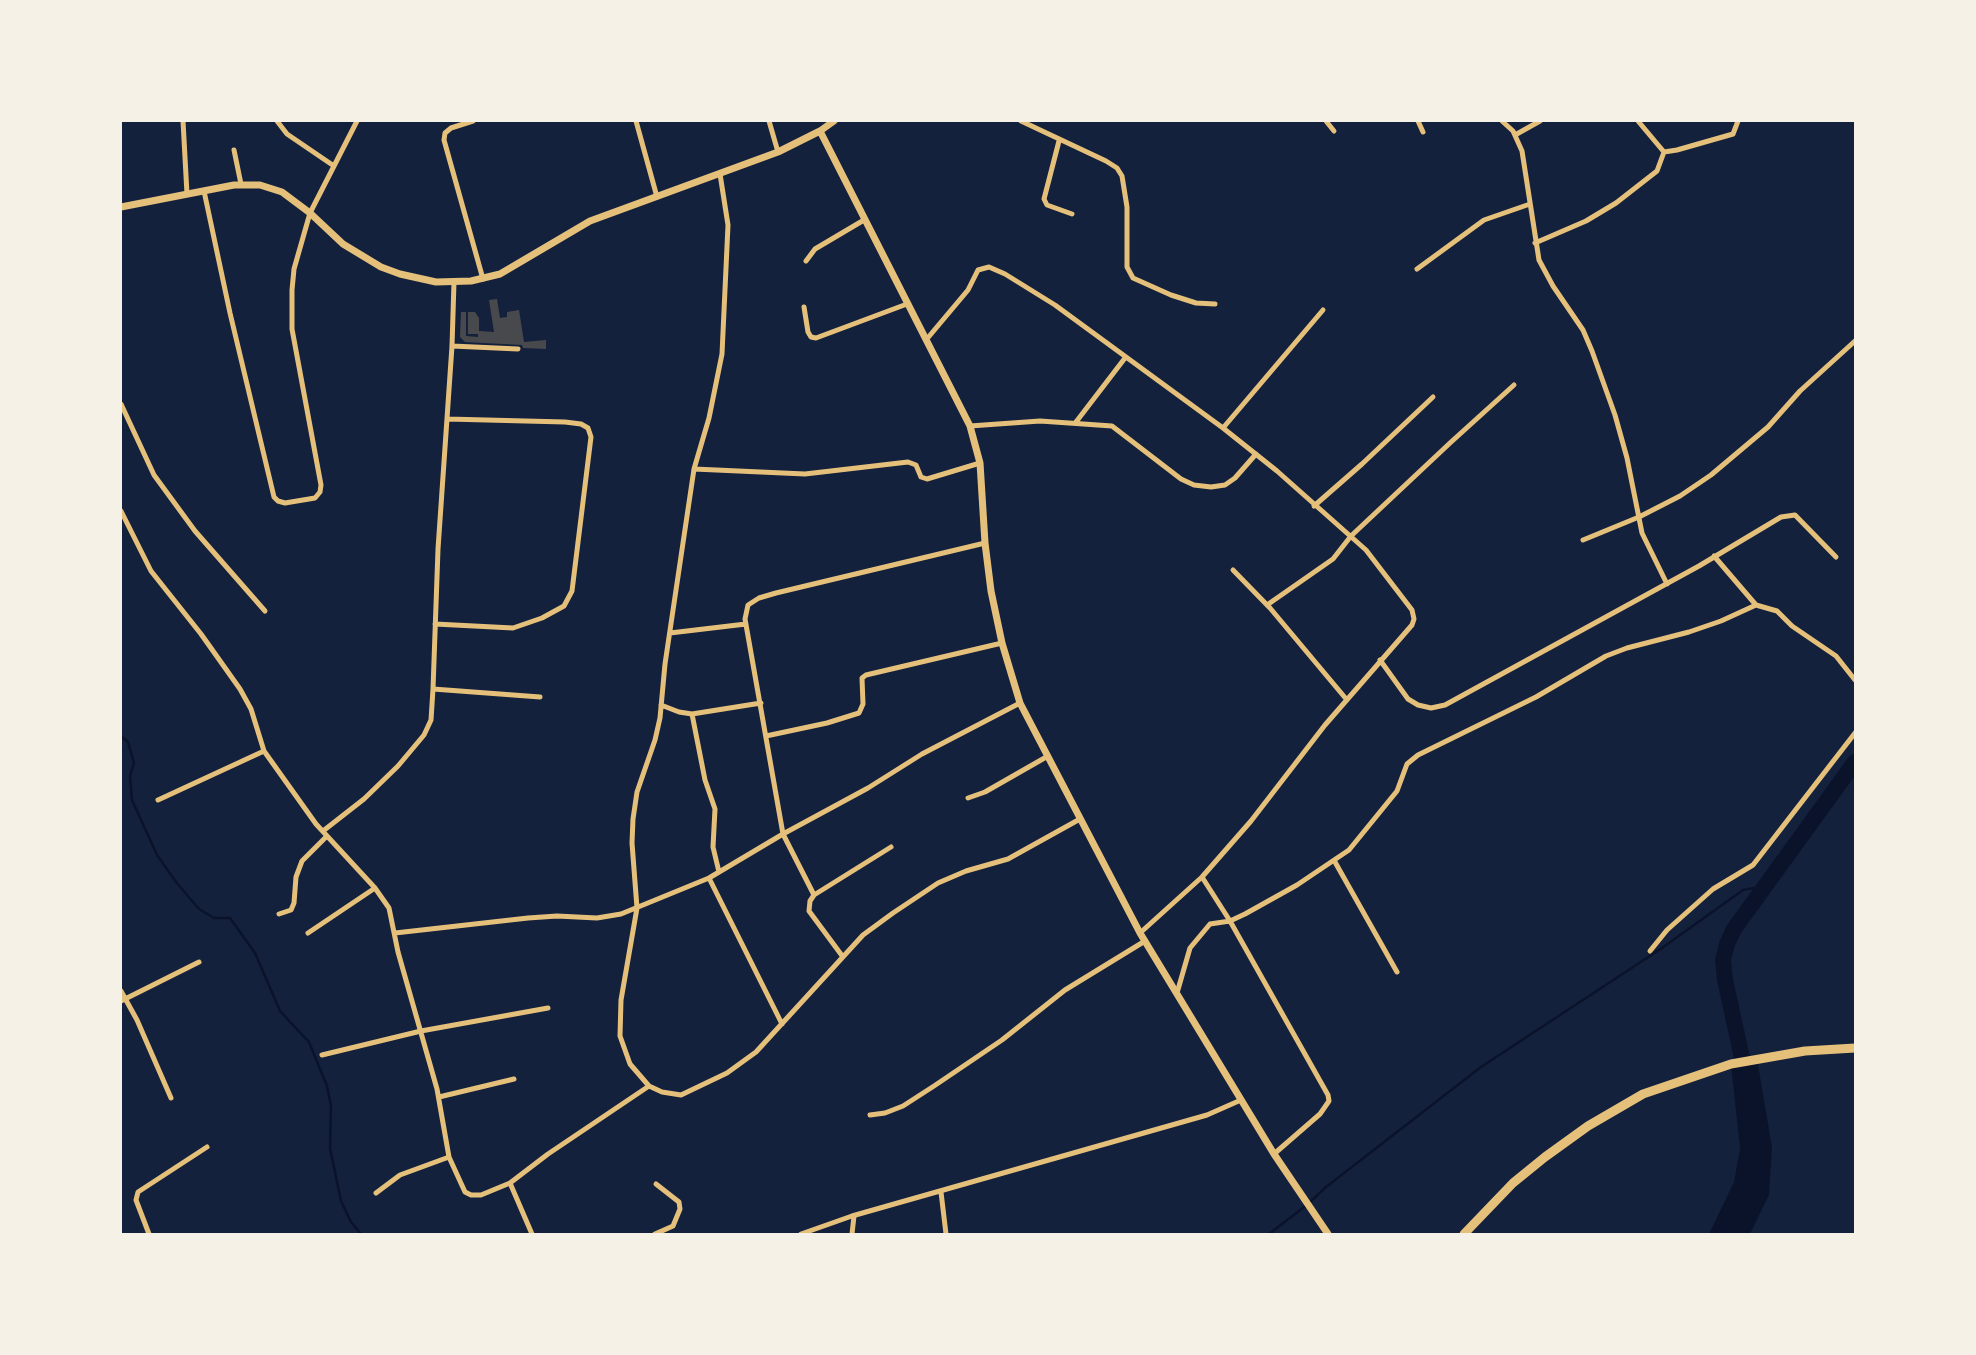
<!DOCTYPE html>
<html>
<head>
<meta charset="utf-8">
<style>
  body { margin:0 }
  #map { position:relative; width:1976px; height:1355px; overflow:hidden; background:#14213d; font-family:Raleway,sans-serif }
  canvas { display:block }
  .frame { position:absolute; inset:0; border:122px solid #f6f1e7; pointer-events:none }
</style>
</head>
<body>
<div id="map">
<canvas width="1976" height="1355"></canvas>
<div class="frame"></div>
</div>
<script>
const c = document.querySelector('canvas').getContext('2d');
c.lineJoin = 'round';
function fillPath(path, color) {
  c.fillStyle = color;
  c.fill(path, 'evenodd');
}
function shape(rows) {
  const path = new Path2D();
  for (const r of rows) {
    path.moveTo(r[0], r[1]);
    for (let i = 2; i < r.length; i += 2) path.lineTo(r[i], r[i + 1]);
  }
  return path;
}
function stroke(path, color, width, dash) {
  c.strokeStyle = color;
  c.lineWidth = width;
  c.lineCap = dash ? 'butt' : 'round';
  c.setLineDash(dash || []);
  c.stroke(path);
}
const water = shape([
  [1757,1059,1772,1147,1769,1195,1750,1234,1709,1234,1734,1182,1740,1149,1731,1064]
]);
const stream = shape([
  [121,736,128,742,134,763,130,776,132,800,157,855,176,882,199,909,214,918,230,918,255,953,280,1011,309,1042,327,1086,331,1106,330,1148,341,1201,351,1222,361,1234],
  [1269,1234,1308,1204,1326,1187,1481,1067,1662,948,1743,890,1765,886]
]);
const river = shape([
  [1746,1076,1725,980,1723,960,1727,944,1734,929,1855,762]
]);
const building = shape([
  [497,299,500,318,507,317,507,312,519,310,524,342,546,340,546,349,523,348,522,345,465,342,460,337,461,312,466,312,466,336,478,337,478,334,468,334,468,312,475,312,479,318,479,331,494,332,489,300]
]);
const minor = shape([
  [183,121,187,194],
  [277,121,287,134,334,166],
  [473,121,451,128,445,133,444,140,483,279],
  [636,121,657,197],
  [769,121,778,152],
  [1021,121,1106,161,1117,168,1122,176,1127,207,1127,267,1133,278,1171,295,1196,303,1215,304],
  [1326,121,1334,131],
  [1418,121,1423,132],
  [1502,121,1513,131,1522,151,1539,260,1553,286,1583,330,1592,351,1615,415,1627,458,1642,533,1667,584],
  [1638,121,1664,152,1677,150,1733,134,1738,121],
  [1515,135,1540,121],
  [1059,141,1044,199,1047,205,1072,214],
  [234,150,241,184],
  [204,191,230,313,274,497,278,501,285,503,315,498,320,492,321,485,292,329,292,290,294,269,310,213,357,121],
  [1535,243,1586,221,1616,203,1657,171,1664,152],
  [806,261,815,249,864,220],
  [1417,269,1484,220,1530,204],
  [454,282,452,346,438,549,433,689,540,697],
  [804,307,808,332,811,337,816,338,907,304],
  [926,340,968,290,978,270,989,267,1005,274,1055,305,1223,428,1277,471,1366,550,1412,610,1414,619,1412,625,1325,725,1251,821,1202,877,1140,933],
  [452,346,518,349],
  [121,404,154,475,195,531,265,611],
  [1076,422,1125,358],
  [970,426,1040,421,1112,426,1181,479,1194,485,1211,487,1225,485,1235,478,1256,454],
  [1223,428,1323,310],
  [694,469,805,474,908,462,916,465,921,477,927,479,980,463],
  [1314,506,1362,464,1433,397],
  [121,511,151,571,201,634,240,689,251,709,264,751,316,824,375,888,389,908,398,952,437,1089,449,1157,400,1175,376,1193],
  [1583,540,1639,517,1680,496,1711,475,1768,427,1800,391,1855,341],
  [1714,556,1756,605,1777,611,1792,626,1836,656,1855,680],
  [1233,570,1270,608,1347,700],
  [1267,605,1333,559,1351,536,1450,443,1514,385],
  [435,624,513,628,542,618,564,606,572,591,591,437,588,428,581,424,565,422,447,419],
  [670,633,746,624],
  [1380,660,1408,699,1418,705,1431,708,1445,705,1699,566,1781,517,1795,515,1836,557],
  [661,705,679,712,692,714,761,703],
  [692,714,705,780,715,809,713,847,719,872],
  [766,736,827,723,859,713,863,704,862,678,866,675,1002,643],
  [968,798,985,792,1048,756],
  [158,800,264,751],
  [323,831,364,799,398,766,424,735,431,720,433,689],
  [1335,862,1397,972],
  [1202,877,1230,921,1328,1095,1329,1101,1320,1114,1274,1154],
  [709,878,782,1024],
  [814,895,783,834,745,619,748,605,759,598,776,593,985,543],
  [279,914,291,910,294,903,296,877,302,861,327,836],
  [308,933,375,888],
  [395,933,528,918,557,916,597,918,621,914,709,878,783,834,868,788,922,754,1020,703],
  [1650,951,1667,930,1713,889,1753,865,1855,733],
  [843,957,809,911,810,901,814,895,891,847],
  [121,991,137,1020,171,1098],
  [1177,993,1190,948,1210,924,1230,921,1245,914,1297,885,1349,850,1397,791,1407,764,1418,755,1536,697,1606,656,1627,648,1689,632,1721,621,1756,605],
  [121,1001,199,962],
  [322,1055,421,1031,548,1008],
  [649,1086,662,1092,681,1095,727,1073,756,1052,863,935,893,913,938,883,966,871,1008,859,1080,819],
  [439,1097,514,1079],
  [870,1115,885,1113,903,1106,934,1086,1002,1040,1065,990,1145,941],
  [449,1157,465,1192,471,1195,481,1195,510,1183,548,1154,649,1086,630,1064,620,1036,621,1000,637,908,632,843,633,819,637,792,655,740,660,718,665,664,694,469,709,418,722,354,728,225,720,174],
  [510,1183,532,1234],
  [941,1192,946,1234],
  [149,1234,136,1200,138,1192,207,1147],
  [655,1234,673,1226,680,1209,679,1202,656,1184],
  [801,1234,852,1216,1207,1115,1241,1100],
  [852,1234,854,1216]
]);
const tertiary = shape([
  [820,131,970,426,980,463,985,543,991,591,1002,643,1020,703,1140,933,1274,1154,1328,1234],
  [121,207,234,185,260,185,282,192,310,213,343,244,381,267,400,274,436,282,471,281,500,274,590,221,778,152,820,131,834,121]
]);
const trunk = shape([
  [1464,1234,1513,1183,1545,1157,1588,1126,1643,1094,1731,1064,1805,1051,1855,1048]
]);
fillPath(water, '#0b132b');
stroke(stream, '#0b132b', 2.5);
stroke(river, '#0b132b', 16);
fillPath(building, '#48494c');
stroke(minor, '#e5c07b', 5);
stroke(tertiary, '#e5c07b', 7);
stroke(trunk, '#e5c07b', 9);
</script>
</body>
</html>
